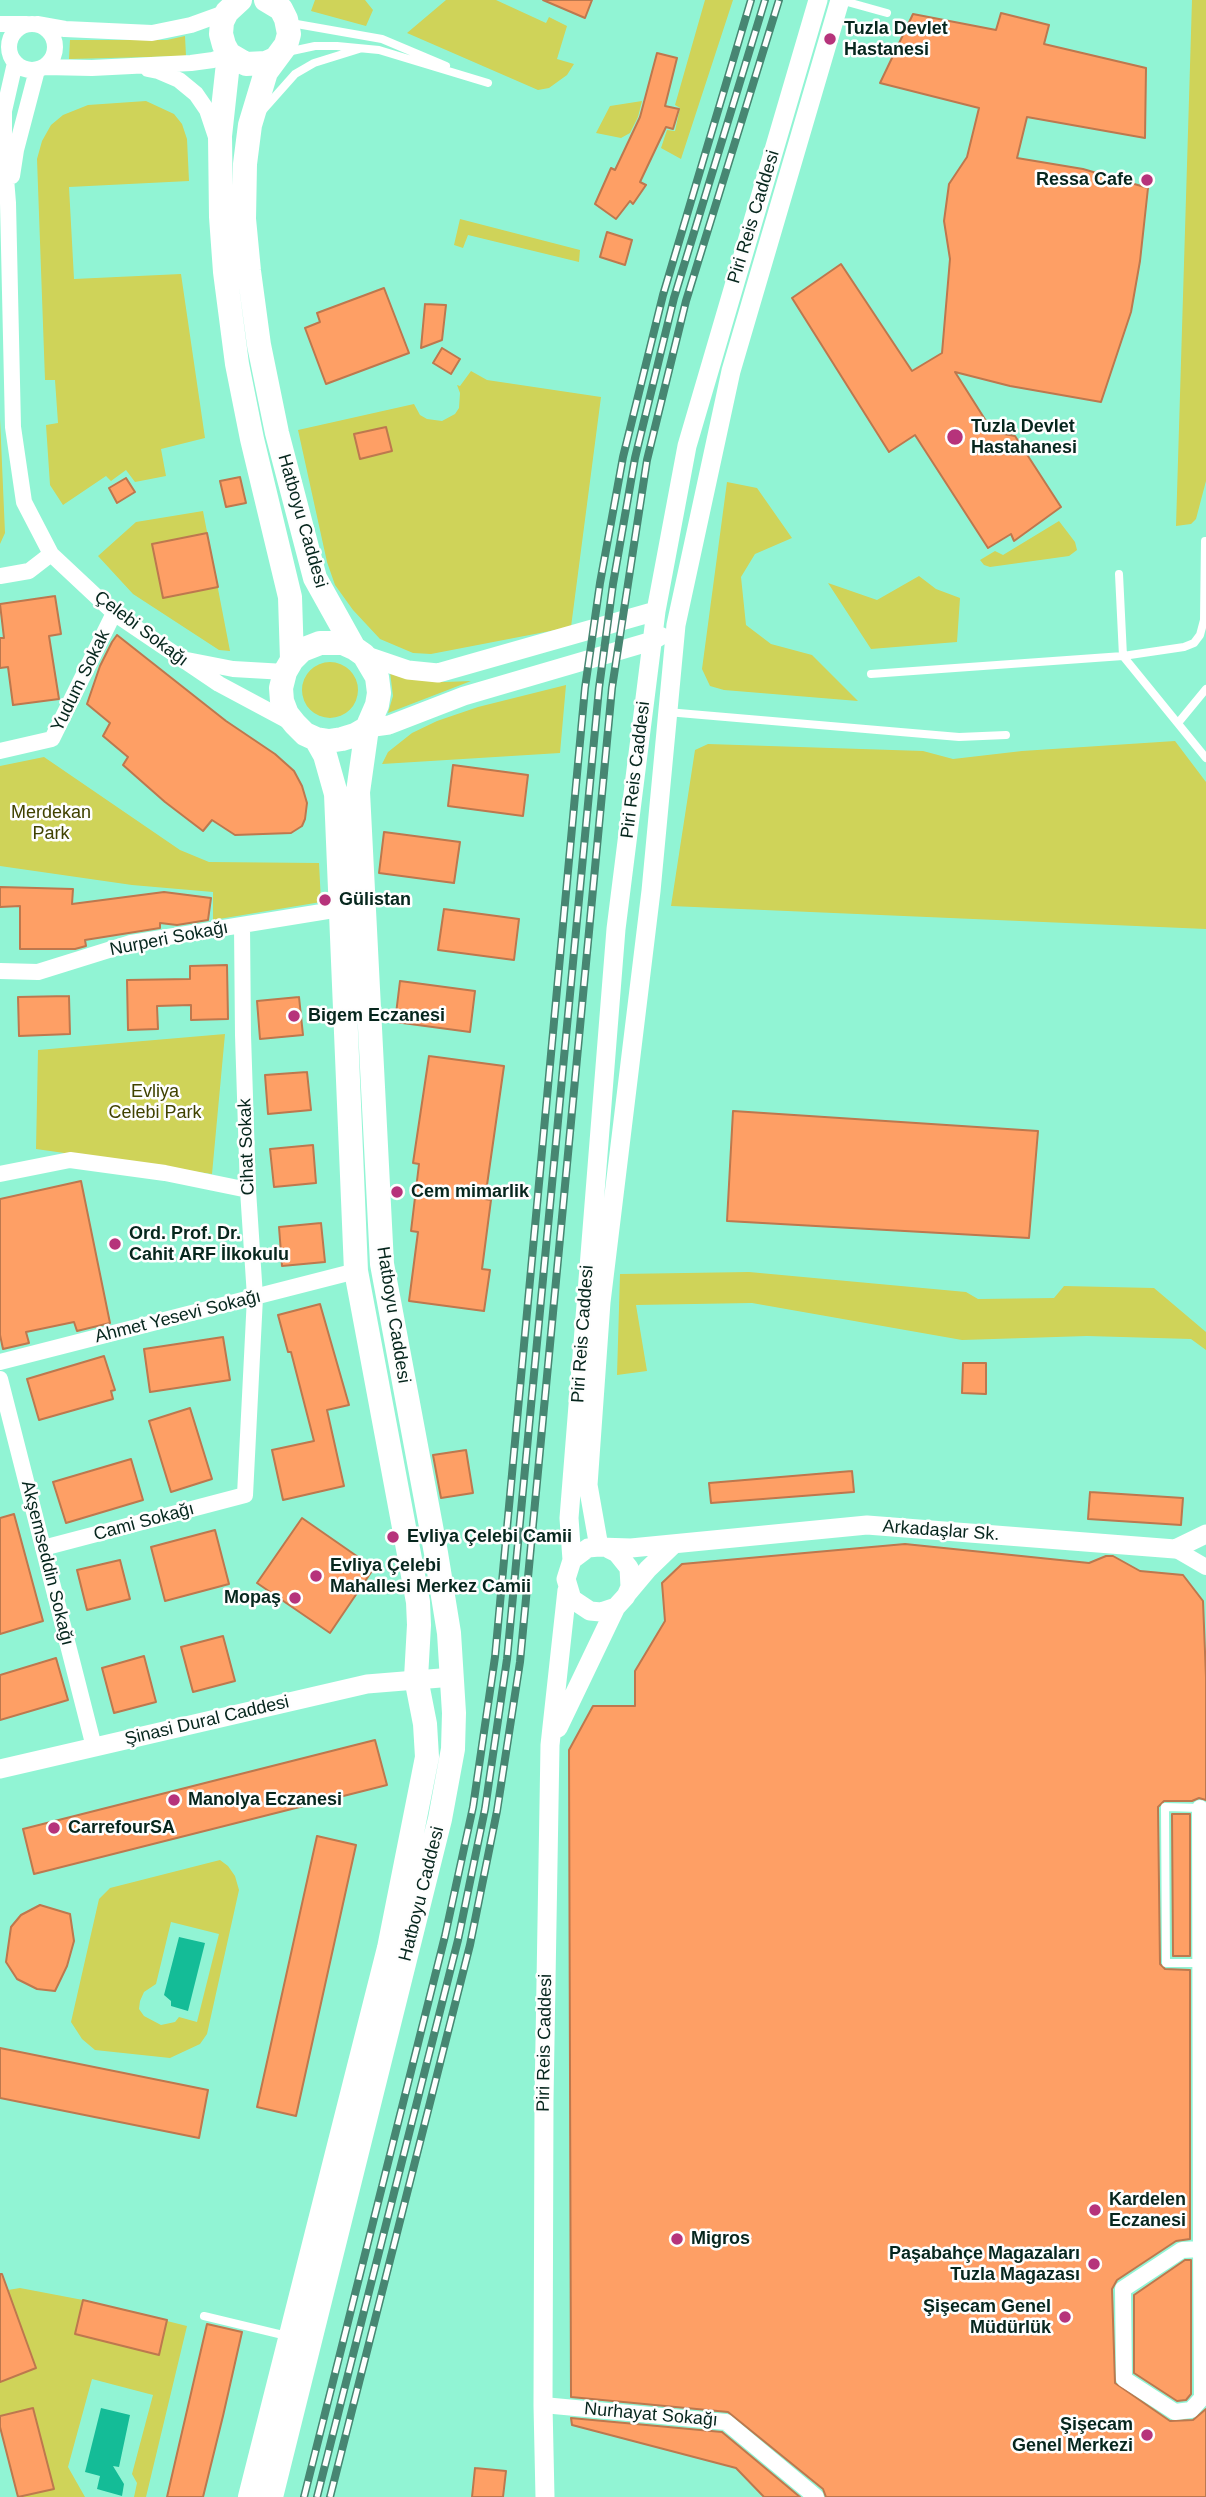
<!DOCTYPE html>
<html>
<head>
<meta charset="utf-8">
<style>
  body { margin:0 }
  canvas { display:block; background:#91f4d4 }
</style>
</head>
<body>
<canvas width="1206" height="2497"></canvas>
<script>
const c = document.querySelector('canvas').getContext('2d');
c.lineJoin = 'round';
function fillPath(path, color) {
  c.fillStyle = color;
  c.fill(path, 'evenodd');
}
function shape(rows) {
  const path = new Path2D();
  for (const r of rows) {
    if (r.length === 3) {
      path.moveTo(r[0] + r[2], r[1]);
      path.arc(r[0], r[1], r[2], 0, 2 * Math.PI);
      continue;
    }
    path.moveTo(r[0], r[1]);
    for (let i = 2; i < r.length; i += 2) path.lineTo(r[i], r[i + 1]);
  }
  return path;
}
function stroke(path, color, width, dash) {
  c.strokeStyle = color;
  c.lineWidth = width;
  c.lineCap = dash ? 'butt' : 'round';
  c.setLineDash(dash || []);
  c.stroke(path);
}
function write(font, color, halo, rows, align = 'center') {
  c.font = font + ' Helvetica,sans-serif';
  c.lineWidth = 5;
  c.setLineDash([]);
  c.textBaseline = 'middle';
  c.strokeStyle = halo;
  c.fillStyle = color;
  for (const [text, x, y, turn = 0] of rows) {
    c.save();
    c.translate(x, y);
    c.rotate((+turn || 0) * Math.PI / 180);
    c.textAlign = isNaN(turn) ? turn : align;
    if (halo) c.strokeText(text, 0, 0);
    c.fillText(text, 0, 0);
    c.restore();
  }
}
const green = shape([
  [315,0,365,0,373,10,366,26,311,11],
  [446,0,496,0,546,23,549,17,567,26,557,59,574,64,567,75,549,88,538,90,407,33],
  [705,0,733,0,681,159,661,148,667,130,675,131,680,108,675,105],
  [1192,0,1206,0,1206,481,1196,519,1191,524,1176,526],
  [185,36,186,56,69,59,70,40,167,40],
  [146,101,174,114,182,124,187,139,189,181,69,187,74,279,181,274,205,438,161,449,166,476,135,482,126,470,111,481,106,476,63,505,50,485,46,425,58,423,55,380,45,380,37,159,42,141,51,125,63,115,88,105],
  [642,101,638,117,630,133,621,138,596,133,610,106],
  [460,219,580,250,579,262,468,235,463,248,454,245],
  [471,371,487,380,601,397,571,627,431,654,413,653,380,639,353,610,335,585,327,562,298,430,414,404,420,415,427,419,442,421,455,414,459,408,460,393,457,385,460,386],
  [0,418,5,533,0,544],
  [727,482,757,488,792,538,755,554,741,577,746,625,771,644,812,655,858,701,724,690,710,686,702,669],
  [203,511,230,651,219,650,133,594,98,556,136,522],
  [1059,521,1075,542,1077,550,1069,556,990,567,984,565,980,560,995,551,1003,555],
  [919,576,936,589,960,598,957,642,871,649,828,583,877,600],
  [330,690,28],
  [390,672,416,679,445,682,471,681,388,713,393,696],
  [566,685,560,753,382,764,388,752,412,733,437,721,478,707],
  [1175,741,1206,782,1206,929,671,906,695,750,708,744,923,751,953,759,1022,751],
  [44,757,180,850,209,862,319,863,321,902,213,920,213,892,132,885,0,866,0,766],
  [225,1034,212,1174,36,1149,38,1050],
  [749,1272,966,1292,978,1299,1054,1298,1064,1286,1154,1288,1206,1332,1206,1350,1191,1339,1087,1336,962,1340,752,1303,636,1305,647,1371,617,1375,620,1274],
  [220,1860,228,1866,235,1876,239,1890,207,2034,200,2044,170,2058,95,2050,82,2039,71,2022,99,1899,110,1888],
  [171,1922,219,1934,197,2022,179,2017,175,2022,161,2025,144,2016,139,2009,140,2001,144,1992,156,1984],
  [20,2288,83,2300,187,2326,146,2497,134,2497,137,2483,132,2474,153,2395,92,2379,68,2467,85,2497,20,2497,54,2488,33,2408,0,2416,0,2382,36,2368,8,2290]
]);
const water = shape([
  [179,1937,205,1943,188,2011,171,2006,171,2001,164,1995],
  [101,2408,130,2415,119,2467,113,2466,124,2484,122,2496,97,2489,100,2476,85,2472]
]);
const building = shape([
  [543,0,592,0,585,18,543,0],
  [1001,13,1049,25,1044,44,1146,68,1145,138,1027,117,1017,158,1083,169,1148,188,1140,261,1131,312,1101,402,1010,386,955,372,993,432,1015,436,1061,507,1014,541,1011,534,988,548,915,435,889,452,792,298,841,264,912,371,942,353,950,259,944,221,949,184,967,157,979,108,880,83,913,14,996,30,1001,13],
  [657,53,677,58,665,106,679,109,673,129,666,127,640,182,646,185,633,204,630,201,616,219,595,204,611,168,615,170,640,117,657,53],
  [607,232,632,240,625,265,600,257,607,232],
  [384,288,409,353,326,384,305,328,320,322,317,313,384,288],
  [425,304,446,305,442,340,421,348,425,304],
  [442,348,460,359,451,374,433,363,442,348],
  [386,427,392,451,360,459,354,434,386,427],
  [240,477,246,503,226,507,220,481,240,477],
  [126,478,135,492,117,503,109,488,126,478],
  [207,533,218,587,163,598,152,544,207,533],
  [55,596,61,634,49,636,59,699,13,705,8,667,0,668,0,638,4,638,0,604,55,596],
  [117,635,226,721,275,754,294,771,302,786,307,803,305,819,302,826,291,833,235,835,212,820,203,831,165,802,123,765,128,757,103,736,110,723,87,704,100,666,112,642,117,635],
  [453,765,528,775,523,816,448,806,453,765],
  [384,832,460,842,454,883,379,873,384,832],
  [0,887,73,889,72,904,164,892,211,898,208,920,177,925,160,923,160,928,85,940,86,946,75,949,20,949,20,906,0,907,0,887],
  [444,909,519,919,514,960,438,950,444,909],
  [227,965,228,1019,191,1020,191,1005,157,1006,158,1029,128,1030,127,980,190,979,190,966,227,965],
  [400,981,475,991,470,1032,395,1022,400,981],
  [69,996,70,1034,19,1036,18,997,69,996],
  [299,997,303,1035,260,1039,257,1001,299,997],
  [429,1056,504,1066,485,1199,491,1200,482,1269,490,1270,484,1311,409,1301,418,1232,411,1231,419,1164,413,1163,429,1056],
  [307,1072,311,1110,268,1114,265,1075,307,1072],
  [733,1111,1038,1131,1029,1238,727,1221,733,1111],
  [313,1145,316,1183,274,1187,270,1149,313,1145],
  [81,1181,110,1323,77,1331,74,1322,26,1332,29,1343,3,1349,0,1335,0,1199,81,1181],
  [321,1223,325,1262,282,1266,279,1227,321,1223],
  [320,1304,349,1405,327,1410,344,1486,283,1500,272,1450,314,1441,291,1352,288,1352,278,1315,320,1304],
  [223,1337,230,1380,150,1392,144,1349,223,1337],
  [104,1356,115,1390,111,1391,113,1399,39,1420,27,1379,104,1356],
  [963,1363,986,1363,986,1394,962,1393,963,1363],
  [190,1408,212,1479,171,1492,149,1421,190,1408],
  [466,1450,473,1493,441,1498,433,1455,466,1450],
  [131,1459,143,1500,66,1523,53,1482,131,1459],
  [852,1471,854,1492,711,1503,709,1483,852,1471],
  [1090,1492,1183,1498,1181,1525,1088,1519,1090,1492],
  [14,1514,43,1621,0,1634,0,1518,14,1514],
  [302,1518,374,1568,330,1633,257,1583,302,1518],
  [215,1530,229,1584,165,1601,151,1547,215,1530],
  [905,1544,1089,1563,1106,1556,1113,1556,1140,1571,1183,1575,1203,1601,1206,1677,1206,1800,1199,1798,1192,1801,1164,1801,1158,1807,1160,1964,1165,1969,1190,1970,1190,2239,1176,2241,1117,2280,1112,2289,1115,2383,1170,2421,1193,2420,1206,2409,1206,2497,826,2497,823,2489,728,2412,571,2397,569,1750,593,1706,635,1706,635,1671,665,1621,662,1583,682,1564,905,1544],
  [120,1560,130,1599,87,1610,77,1570,120,1560],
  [223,1636,235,1681,193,1692,181,1647,223,1636],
  [144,1656,156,1702,114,1713,102,1668,144,1656],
  [56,1658,68,1700,0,1720,0,1675,56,1658],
  [375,1740,387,1785,34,1874,23,1829,375,1740],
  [1172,1814,1190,1814,1190,1956,1173,1956,1172,1814],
  [317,1836,356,1845,296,2116,257,2107,317,1836],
  [40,1905,70,1914,74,1941,67,1966,55,1991,37,1989,17,1979,6,1962,11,1927,21,1915,40,1905],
  [0,2048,208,2090,199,2138,0,2098,0,2048],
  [1185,2260,1191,2260,1191,2394,1186,2400,1177,2401,1134,2373,1134,2295,1185,2260],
  [0,2274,2,2274,36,2368,0,2382,0,2274],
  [83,2300,167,2320,159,2355,75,2334,83,2300],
  [207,2324,242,2332,223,2416,203,2497,167,2497,207,2324],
  [33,2408,54,2489,18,2497,0,2427,0,2416,33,2408],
  [571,2418,722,2432,800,2497,764,2497,736,2468,572,2425,571,2418],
  [475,2468,506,2471,503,2497,472,2497,475,2468]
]);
const service = shape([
  [840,0,887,13],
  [291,23,382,39,446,66],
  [287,52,315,46,337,46,379,50,488,83],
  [263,110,295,74,314,63,359,49],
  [1119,574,1123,656,1184,647,1194,643,1200,635,1204,620,1205,541],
  [871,674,1123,656,1206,758],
  [667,712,959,737,1006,735],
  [1178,723,1206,689],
  [1200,1963,1166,1963,1165,1807,1200,1808],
  [204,2316,287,2336]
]);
const minor = shape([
  [32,47,23],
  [0,24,26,24],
  [37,24,65,29,152,33,191,25,227,12],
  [15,63,4,111,4,154,8,203,13,427,24,502,51,554,114,613,219,684,290,722],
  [45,67,92,68,191,63,213,60,229,54],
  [148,69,158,71,179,80,196,94,207,110,216,137],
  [12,176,16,150,37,70],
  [0,576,29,571,51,554],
  [187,660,233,669,285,672],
  [0,751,52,739,114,613],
  [0,971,38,972,131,943,340,909],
  [0,1174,70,1160,165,1173,248,1190],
  [0,1362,356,1271],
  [0,1379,94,1747],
  [43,1548,245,1495,255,1297,248,1190,243,1035,242,926],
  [1175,1549,1206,1567],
  [1200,1808,1201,2249,1202,2398,1191,2410,1175,2412,1124,2379,1123,2289,1182,2250,1201,2249,1206,2249],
  [543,2405,726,2422,816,2497]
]);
const tertiary = shape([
  [364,655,408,670,438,673,656,611],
  [367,728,389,725,464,696,652,641,660,636],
  [599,1547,588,1485,601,1302,651,891,676,625,731,371,840,0],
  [609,1549,617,1553,629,1568,630,1587,626,1596,616,1607,601,1612,590,1611,572,1599,566,1579,572,1560,588,1548,599,1547,631,1548,867,1525,1175,1549,1206,1534],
  [572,1560,569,1518,616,929,656,611,687,446,818,0],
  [627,1594,648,1569,674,1544],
  [558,1728,616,1607],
  [0,1769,367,1684,453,1677],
  [545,2497,543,2405,544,2100,550,1745,567,1590]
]);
const primary = shape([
  [240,0,227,12,222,22,221,34,224,45,229,54,246,64,266,63,275,59],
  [266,0,281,9,286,19,289,34,286,45,266,72,250,125,245,164,244,219,249,271,259,345,277,433,315,578,354,648,364,655,377,677,379,693,377,705,367,728,358,792,382,1264,436,1553,449,1633,454,1713,453,1749,440,1819,271,2497],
  [229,54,220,136,221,217,225,272,237,364,252,439,290,597,292,660,285,672,281,688,282,701,287,714,295,724,305,734,316,739,325,755,336,794,356,1271,418,1602,419,1625,416,1678,425,1724,427,1757,389,1948,250,2497],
  [292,660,302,650,320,643,343,643,354,648],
  [316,739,329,741,342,739,355,735,367,728]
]);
const rail = shape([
  [304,2497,445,1936,473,1807,495,1657,585,688,600,583,623,457,663,295,751,0],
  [317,2497,458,1940,485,1809,507,1659,599,688,613,584,635,458,674,298,765,0],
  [330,2497,470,1945,497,1811,520,1662,612,688,647,460,686,301,779,0]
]);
const markers = [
  [830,39,7,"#b6337b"],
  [1147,180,7,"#b6337b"],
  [955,437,9,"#b6337b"],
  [325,900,7,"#b6337b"],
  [294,1016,7,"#b6337b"],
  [397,1192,7,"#b6337b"],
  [115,1244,7,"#b6337b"],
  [393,1537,7,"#b6337b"],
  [316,1576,7,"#b6337b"],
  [295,1598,7,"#b6337b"],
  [174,1800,7,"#b6337b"],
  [54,1828,7,"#b6337b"],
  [1095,2210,7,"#b6337b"],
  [677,2239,7,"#b6337b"],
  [1094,2264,7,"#b6337b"],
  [1065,2317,7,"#b6337b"],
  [1147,2435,7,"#b6337b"]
];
const poiNames = [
  ["Tuzla Devlet",844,29],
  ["Hastanesi",844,50],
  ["Ressa Cafe",1133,180,"right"],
  ["Tuzla Devlet",971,427],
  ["Hastahanesi",971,448],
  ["Gülistan",339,900],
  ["Bigem Eczanesi",308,1016],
  ["Cem mimarlik",411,1192],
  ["Ord. Prof. Dr.",129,1234],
  ["Cahit ARF İlkokulu",129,1255],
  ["Evliya Çelebi Camii",407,1537],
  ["Evliya Çelebi",330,1566],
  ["Mahallesi Merkez Camii",330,1587],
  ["Mopaş",281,1598,"right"],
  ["Manolya Eczanesi",188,1800],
  ["CarrefourSA",68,1828],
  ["Kardelen",1109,2200],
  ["Eczanesi",1109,2221],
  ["Migros",691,2239],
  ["Paşabahçe Magazaları",1080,2254,"right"],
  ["Tuzla Magazası",1080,2275,"right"],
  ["Şişecam Genel",1051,2307,"right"],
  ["Müdürlük",1051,2328,"right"],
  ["Şişecam",1133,2425,"right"],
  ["Genel Merkezi",1133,2446,"right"]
];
const streetNames = [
  ["Piri Reis Caddesi",754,217,-73],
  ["Hatboyu Caddesi",302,521,74],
  ["Çelebi Sokağı",141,629,37],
  ["Yudum Sokak",81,681,-64],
  ["Piri Reis Caddesi",636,770,-83],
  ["Nurperi Sokağı",169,939,-11],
  ["Cihat Sokak",247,1147,-92],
  ["Hatboyu Caddesi",393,1315,81],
  ["Ahmet Yesevi Sokağı",178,1317,-14],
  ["Piri Reis Caddesi",583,1334,-86],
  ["Cami Sokağı",144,1522,-15],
  ["Arkadaşlar Sk.",941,1531,4],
  ["Akşemseddin Sokağı",47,1563,76],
  ["Şinasi Dural Caddesi",207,1721,-13],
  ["Hatboyu Caddesi",422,1894,-76],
  ["Piri Reis Caddesi",545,2043,-89],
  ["Nurhayat Sokağı",651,2415,5]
];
const parkNames = [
  ["Merdekan",51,813],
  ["Park",51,834],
  ["Evliya",155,1092],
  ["Celebi Park",155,1113]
];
fillPath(green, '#cfd359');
fillPath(water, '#14bc97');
fillPath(building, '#fe9f65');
stroke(building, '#bd784e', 2);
stroke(service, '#fff', 8);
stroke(minor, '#fff', 16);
stroke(tertiary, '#fff', 19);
stroke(primary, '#fff', 24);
stroke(rail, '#478672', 8);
stroke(rail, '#fefefe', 5, [16]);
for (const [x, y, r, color] of markers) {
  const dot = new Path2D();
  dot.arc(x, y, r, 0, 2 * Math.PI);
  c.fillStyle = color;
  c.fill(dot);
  stroke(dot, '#fefefe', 2.5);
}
write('bold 18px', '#06261d', '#fefefe', poiNames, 'left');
write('18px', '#06261d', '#fefefe', streetNames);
write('18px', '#404200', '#fefefe', parkNames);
</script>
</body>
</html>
